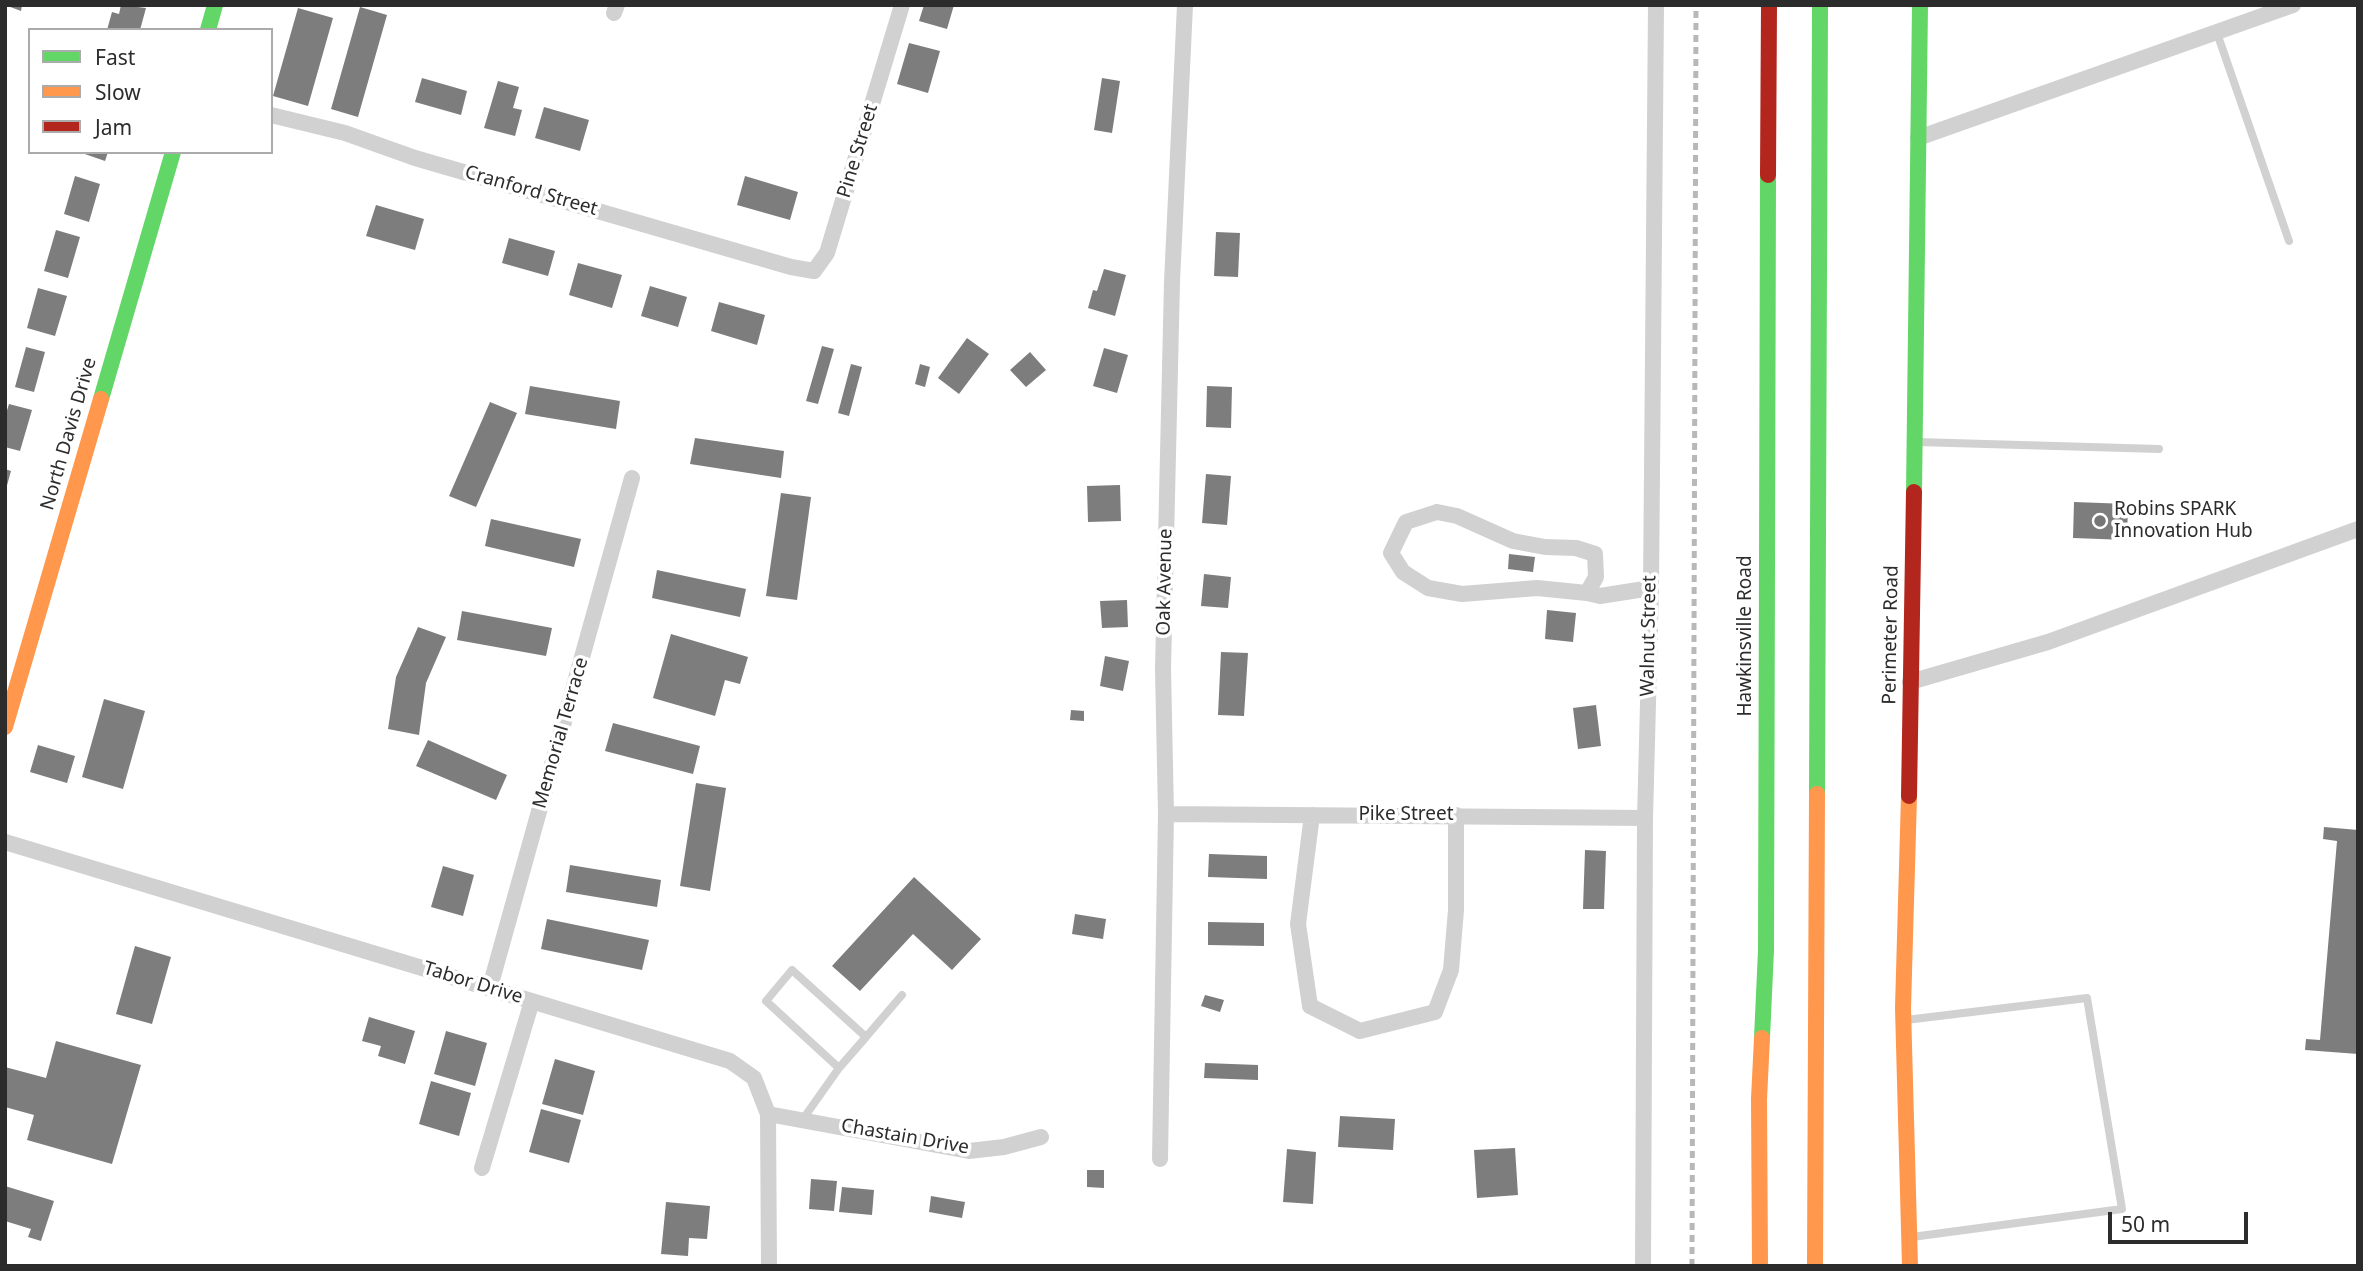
<!DOCTYPE html>
<html>
<head>
<meta charset="utf-8">
<style>
  body { margin:0 }
  #map { position:relative; width:2363px; height:1271px; overflow:hidden; background:#fff; font-family:"Noto Sans",sans-serif }
  canvas { display:block }
  .frame { position:absolute; inset:0; border:7px solid #2c2c2c; pointer-events:none }
  .legend { position:absolute; left:28px; top:28px; width:245px; height:126px; box-sizing:border-box; background:#fff; border:2px solid #ababab; margin:0; padding:9px 12px; list-style:none; font-size:21px; color:#2c2c2c }
  .legend li { display:flex; align-items:center; gap:14px; height:35px }
  .legend b { width:35px; border:2px solid #ababab }
  .scale { position:absolute; left:2108px; top:1212px; width:140px; height:32px; box-sizing:border-box; border:4px solid #2c2c2c; border-top:0; padding-left:9px; font-size:21px; line-height:24px; white-space:nowrap; color:#2c2c2c; -webkit-text-stroke:5px #fff; paint-order:stroke }
</style>
</head>
<body>
<div id="map">
<canvas width="2363" height="1271"></canvas>
<div class="frame"></div>
<ul class="legend">
<li><b style="height:9px;background:#63d668"></b>Fast</li>
<li><b style="height:9px;background:#ff974d"></b>Slow</li>
<li><b style="height:9px;background:#b3261e"></b>Jam</li>
</ul>
<div class="scale">50 m</div>
</div>
<script>
const c = document.querySelector('canvas').getContext('2d');
c.lineJoin = 'round';
function fillPath(path, color) {
  c.fillStyle = color;
  c.fill(path, 'evenodd');
}
function shape(rows) {
  const path = new Path2D();
  for (const r of rows) {
    path.moveTo(r[0], r[1]);
    for (let i = 2; i < r.length; i += 2) path.lineTo(r[i], r[i + 1]);
  }
  return path;
}
function stroke(path, color, width, dash) {
  c.strokeStyle = color;
  c.lineWidth = width;
  c.lineCap = dash ? 'butt' : 'round';
  c.setLineDash(dash || []);
  c.stroke(path);
}
function write(font, color, halo, rows, align = 'center') {
  c.font = font + ' "Noto Sans",sans-serif';
  c.lineWidth = 7;
  c.setLineDash([]);
  c.textBaseline = 'middle';
  c.strokeStyle = halo;
  c.fillStyle = color;
  for (const [text, x, y, turn = 0] of rows) {
    c.save();
    c.translate(x, y);
    c.rotate((+turn || 0) * Math.PI / 180);
    c.textAlign = isNaN(turn) ? turn : align;
    if (halo) c.strokeText(text, 0, 0);
    c.fillText(text, 0, 0);
    c.restore();
  }
}
const building = shape([
  [5,5,22,5,21,11],
  [121,5,146,8,140,30,107,30,112,12,119,14],
  [924,5,954,5,947,29,919,21],
  [360,7,387,15,358,117,331,109],
  [298,8,333,18,308,106,273,96],
  [909,43,940,51,928,93,897,84],
  [422,78,467,91,461,115,415,102],
  [1102,78,1120,81,1112,133,1094,130],
  [498,81,519,87,513,108,522,110,515,136,484,128],
  [544,107,589,120,580,151,535,138],
  [79,152,108,152,105,161],
  [75,176,100,184,89,222,64,214],
  [745,176,798,192,790,220,737,205],
  [376,205,424,219,415,250,366,236],
  [56,230,80,237,68,278,44,271],
  [1216,232,1240,233,1238,277,1214,276],
  [509,238,555,251,548,276,502,263],
  [578,263,622,275,612,308,569,295],
  [1104,269,1126,275,1115,316,1088,308,1093,290,1097,291],
  [650,286,687,297,678,327,641,316],
  [38,288,67,296,55,336,27,328],
  [719,302,765,315,757,345,711,331],
  [967,338,989,354,959,394,938,378],
  [822,346,834,349,818,404,806,401],
  [26,347,45,352,34,392,15,387],
  [1104,348,1128,355,1117,393,1093,386],
  [1030,352,1046,370,1026,387,1010,370],
  [851,364,862,367,849,416,838,413],
  [920,364,930,367,925,387,915,384],
  [530,386,620,401,616,429,525,414],
  [1207,386,1232,387,1231,428,1206,427],
  [490,402,517,413,476,507,449,496],
  [9,404,32,410,20,451,5,447,5,417],
  [695,438,784,451,781,478,690,464],
  [5,469,11,471,6,489,5,489],
  [1206,474,1231,476,1227,525,1202,523],
  [1120,485,1121,521,1088,522,1087,486],
  [781,493,811,497,797,600,766,596],
  [2074,502,2128,504,2127,540,2073,538],
  [491,519,581,539,574,567,485,546],
  [1509,554,1535,557,1533,572,1508,569],
  [657,570,746,589,740,617,652,598],
  [1204,574,1231,577,1228,608,1201,606],
  [1127,600,1128,627,1102,628,1100,601],
  [1547,610,1576,613,1573,642,1545,639],
  [462,611,552,628,546,656,457,640],
  [418,627,446,637,426,683,419,735,388,729,396,677],
  [671,634,748,657,740,684,725,680,715,716,653,698],
  [1221,652,1248,653,1244,716,1218,715],
  [1105,656,1129,661,1123,691,1100,686],
  [104,699,145,711,123,789,82,777],
  [1596,705,1601,746,1578,749,1573,708],
  [1071,710,1084,711,1084,721,1070,720],
  [613,723,700,746,693,774,605,751],
  [428,740,507,775,496,800,416,766],
  [38,745,75,756,67,783,30,772],
  [696,783,726,788,710,891,680,886],
  [2324,827,2358,830,2358,1054,2305,1050,2306,1039,2320,1040,2337,841,2323,839],
  [1585,850,1606,851,1604,909,1583,909],
  [1209,854,1267,856,1267,879,1208,877],
  [570,865,661,880,657,907,566,892],
  [443,866,474,875,463,916,431,907],
  [914,877,981,939,952,970,913,934,860,991,832,966],
  [1075,914,1106,919,1103,939,1072,934],
  [547,919,649,940,642,970,541,949],
  [1208,922,1264,923,1264,946,1208,945],
  [135,946,171,957,152,1024,116,1014],
  [1205,995,1224,1000,1220,1012,1201,1006],
  [369,1017,415,1031,405,1064,378,1056,381,1046,362,1041],
  [446,1031,487,1043,475,1086,434,1074],
  [56,1041,141,1065,112,1164,27,1140,34,1115,5,1107,5,1067,46,1078],
  [555,1059,595,1071,583,1115,542,1104],
  [1205,1063,1258,1065,1258,1080,1204,1078],
  [431,1081,471,1093,459,1136,419,1124],
  [541,1109,581,1120,569,1163,529,1152],
  [1340,1116,1395,1119,1393,1150,1338,1147],
  [1515,1148,1518,1195,1477,1198,1474,1150],
  [1287,1149,1316,1152,1313,1204,1283,1202],
  [1087,1170,1104,1170,1104,1188,1087,1187],
  [811,1179,837,1181,834,1211,809,1209],
  [5,1186,54,1201,41,1241,28,1237,31,1229,5,1221],
  [842,1187,874,1190,872,1215,839,1212],
  [931,1196,965,1202,962,1218,929,1212],
  [666,1202,710,1206,707,1239,689,1238,688,1256,661,1254]
]);
const lane = shape([
  [2217,33,2289,241],
  [1917,442,2159,449],
  [1906,1020,2087,998,2122,1209,1912,1237],
  [866,1037,902,995],
  [803,1119,839,1068,866,1037,792,970,766,1001,839,1068]
]);
const street = shape([
  [614,13,617,5],
  [271,115,345,133,415,158,791,267,814,271,827,253,902,5],
  [1918,138,2293,5],
  [1437,512,1457,516,1513,541,1545,547,1576,548,1595,554,1596,577,1587,593,1537,588,1462,594,1428,588,1403,572,1391,553,1406,522,1437,512],
  [1587,593,1600,596,1651,588],
  [1910,682,2048,642,2358,529],
  [1166,814,1645,818],
  [1312,815,1298,924,1310,1006,1360,1031,1435,1012,1451,970,1456,910,1456,815],
  [5,842,730,1061,754,1078,768,1114,769,1266],
  [490,987,632,478],
  [768,1114,969,1151,1004,1147,1041,1137],
  [1160,1159,1166,814,1163,669,1172,282,1185,5],
  [482,1168,532,1001],
  [1643,1266,1645,818,1651,588,1656,5]
]);
const fast = shape([
  [208,30,215,5],
  [101,399,173,152],
  [1914,492,1920,5],
  [1817,794,1820,5],
  [1762,1038,1766,950,1768,175]
]);
const slow = shape([
  [5,727,101,399],
  [1909,796,1903,1008,1910,1266],
  [1760,1266,1759,1099,1762,1038],
  [1815,1266,1817,794]
]);
const jam = shape([
  [1768,175,1769,5],
  [1909,796,1914,492]
]);
const rail = shape([
  [1692,1266,1696,5]
]);
const markers = [
  [2100,521,7,"#767676"]
];
const streetNames = [
  ["Pine Street",858,151,-73],
  ["Cranford Street",531,191,16],
  ["North Davis Drive",69,434,-74],
  ["Oak Avenue",1165,582,-89],
  ["Perimeter Road",1891,635,-89],
  ["Walnut Street",1649,636,-89],
  ["Hawkinsville Road",1746,636,-90],
  ["Memorial Terrace",561,733,-74],
  ["Pike Street",1406,815],
  ["Tabor Drive",473,983,17],
  ["Chastain Drive",905,1137,10]
];
const poiNames = [
  ["Robins SPARK",2114,510],
  ["Innovation Hub",2114,532]
];
fillPath(building, '#7d7d7d');
stroke(lane, '#d1d1d1', 8);
stroke(street, '#d1d1d1', 16);
stroke(fast, '#63d668', 16);
stroke(slow, '#ff974d', 16);
stroke(jam, '#b3261e', 16);
stroke(rail, '#b8b8b8', 5, [7, 5]);
for (const [x, y, r, color] of markers) {
  const dot = new Path2D();
  dot.arc(x, y, r, 0, 2 * Math.PI);
  c.fillStyle = color;
  c.fill(dot);
  stroke(dot, '#fff', 2.5);
}
write('19px', '#2c2c2c', '#fff', streetNames);
write('19px', '#2c2c2c', '#fff', poiNames, 'left');
</script>
</body>
</html>
